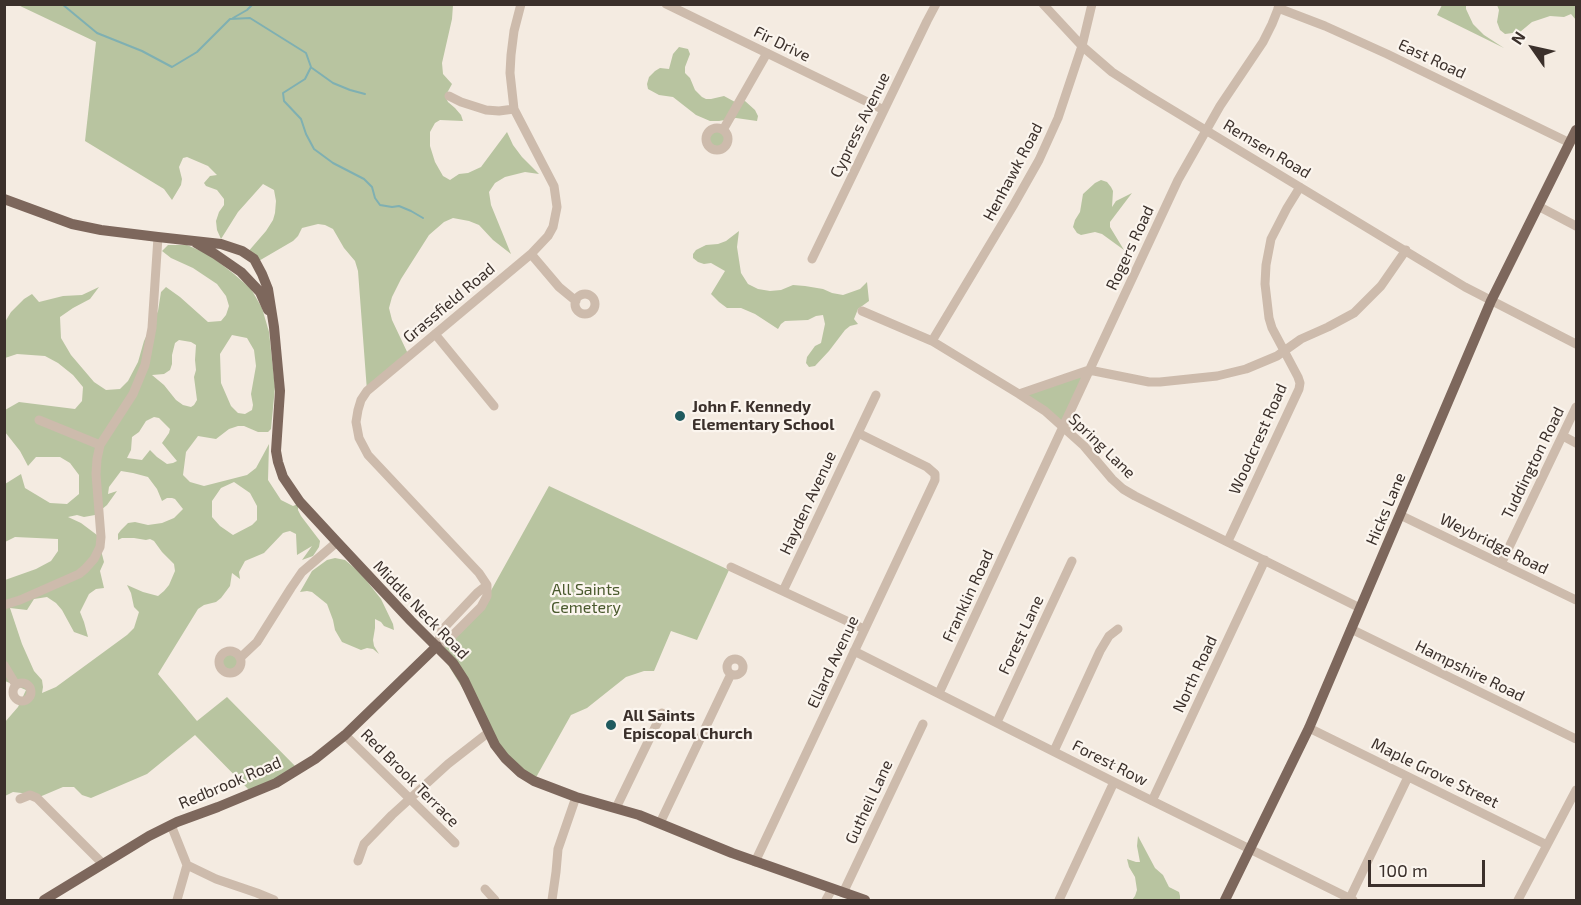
<!DOCTYPE html>
<html>
<head>
<meta charset="utf-8">
<style>
  body { margin:0 }
  #map { position:relative; width:1581px; height:905px; overflow:hidden; background:#f4ebe1; font-family:"Exo 2",sans-serif }
  canvas { display:block }
  .frame { position:absolute; inset:0; border:6px solid #3b302b; pointer-events:none }
  .north { position:absolute; left:1503px; top:18px; width:60px; height:60px; -webkit-text-stroke:4px #fbf5ee; paint-order:stroke; rotate:304deg; font-size:16px; font-weight:700; line-height:24px; text-align:center; color:#3b302b }
  .north::after { content:''; display:block; margin:auto; width:21px; height:27px; background:#3b302b; clip-path:polygon(50% 0,100% 100%,50% 72%,0 100%) }
  .scale { position:absolute; left:1368px; top:860px; width:117px; height:27px; box-sizing:border-box; border:3px solid #3b302b; border-top:0; padding-left:8px; font-size:18px; line-height:21px; white-space:nowrap; color:#3b302b; -webkit-text-stroke:4px #fbf5ee; paint-order:stroke }
</style>
</head>
<body>
<div id="map">
<canvas width="1581" height="905"></canvas>
<div class="frame"></div>
<div class="north">N</div>
<div class="scale">100 m</div>
</div>
<script>
const c = document.querySelector('canvas').getContext('2d');
c.lineJoin = 'round';
function fillPath(path, color) {
  c.fillStyle = color;
  c.fill(path, 'evenodd');
}
function shape(rows) {
  const path = new Path2D();
  for (const r of rows) {
    if (r.length === 3) {
      path.moveTo(r[0] + r[2], r[1]);
      path.arc(r[0], r[1], r[2], 0, 2 * Math.PI);
      continue;
    }
    path.moveTo(r[0], r[1]);
    for (let i = 2; i < r.length; i += 2) path.lineTo(r[i], r[i + 1]);
  }
  return path;
}
function stroke(path, color, width, dash) {
  c.strokeStyle = color;
  c.lineWidth = width;
  c.lineCap = dash ? 'butt' : 'round';
  c.setLineDash(dash || []);
  c.stroke(path);
}
function write(font, color, halo, rows, align = 'center') {
  c.font = font + ' "Exo 2",sans-serif';
  c.lineWidth = 4.5;
  c.setLineDash([]);
  c.textBaseline = 'middle';
  c.strokeStyle = halo;
  c.fillStyle = color;
  for (const [text, x, y, turn = 0] of rows) {
    c.save();
    c.translate(x, y);
    c.rotate((+turn || 0) * Math.PI / 180);
    c.textAlign = isNaN(turn) ? turn : align;
    if (halo) c.strokeText(text, 0, 0);
    c.fillText(text, 0, 0);
    c.restore();
  }
}
const green = shape([
  [18,5,453,5,452,19,442,63,443,74,452,84,447,93,446,98,448,102,455,108,461,115,463,121,440,120,435,123,430,132,430,146,435,162,443,176,450,180,459,174,468,173,481,167,507,132,513,145,522,157,539,174,525,172,505,177,495,183,489,192,491,205,511,254,493,240,479,225,469,221,453,218,444,222,429,235,401,279,392,297,389,308,392,320,409,356,367,391,358,271,355,261,344,248,333,229,325,225,318,224,302,228,298,236,293,241,257,262,247,253,266,231,273,220,275,213,276,201,274,190,263,184,238,212,221,239,217,230,216,221,219,212,224,205,224,199,217,190,206,186,204,183,210,176,217,175,208,166,187,157,183,158,179,167,182,179,181,185,172,200,164,189,85,141,96,42],
  [1442,5,1466,5,1466,9,1473,24,1484,35,1504,48,1437,15],
  [1497,5,1576,5,1576,20,1571,14,1564,17,1550,16,1532,22,1520,32,1505,34,1500,30,1497,22,1499,10],
  [679,47,688,49,690,54,685,67,685,73,690,78,695,90,702,97,706,99,711,99,724,96,735,102,745,101,755,110,758,116,757,121,736,118,719,121,710,121,696,115,673,97,659,95,648,89,647,84,649,77,655,71,660,68,669,69,673,54],
  [717,139,9],
  [1101,180,1107,182,1111,187,1113,191,1112,207,1116,201,1132,193,1110,222,1110,227,1124,250,1102,234,1095,232,1081,235,1077,233,1073,227,1075,220,1080,212,1083,194,1095,183],
  [739,231,737,247,741,273,748,284,758,289,770,291,781,290,793,285,805,286,823,289,832,293,843,295,860,289,867,282,869,301,858,309,854,319,858,324,850,326,845,330,829,351,815,366,809,367,806,363,807,357,815,346,821,343,825,324,823,315,816,316,808,320,785,321,781,324,778,329,755,314,741,308,727,308,719,302,711,294,725,271,711,263,704,264,698,262,693,258,693,254,696,250,706,245,718,244,726,241],
  [168,245,187,245,208,254,234,274,251,289,262,308,269,332,275,387,271,429,268,432,258,432,244,426,238,426,229,429,216,439,198,436,186,452,183,475,190,482,204,486,247,475,256,468,269,444,268,480,281,500,293,506,298,504,298,510,301,516,320,541,319,547,313,556,302,560,312,546,297,555,296,534,290,531,286,532,283,533,264,553,245,561,239,572,240,579,232,573,230,586,221,598,216,602,204,605,198,609,158,674,197,721,227,697,298,769,252,793,195,735,147,774,91,798,82,795,74,787,63,787,37,798,30,794,13,792,5,796,5,722,18,707,26,690,5,681,5,580,36,569,51,561,58,551,58,539,15,537,5,542,5,484,21,474,25,488,50,503,67,504,79,494,79,475,70,463,60,457,36,457,28,466,20,451,5,432,5,410,19,402,75,409,82,401,83,387,73,375,58,363,45,356,17,354,5,358,5,322,11,312,24,299,32,294,39,302,63,296,82,295,99,287,90,299,73,308,60,317,61,338,71,355,94,382,106,390,120,389,128,381,138,362,144,341,158,311,161,292,166,287,180,297,208,322,221,321,226,315,229,306,226,296,217,284,193,268,171,258,162,251],
  [232,335,247,338,254,350,256,366,251,394,253,405,252,410,245,414,238,413,231,406,221,383,220,354],
  [179,340,191,342,196,345,195,360,196,370,194,377,197,400,194,405,191,407,183,405,176,400,164,385,152,375,164,374,170,370,172,364,172,355,175,343],
  [154,417,159,418,170,429,169,433,162,443,177,461,173,463,167,464,157,457,150,450,142,460,127,458,131,450,132,437,139,432,146,421],
  [121,471,133,473,148,477,157,489,162,501,167,498,172,498,175,499,183,509,174,518,162,523,148,525,135,522,128,523,121,530,118,534,118,540,122,538,134,538,146,540,150,539,154,541,162,552,174,564,175,571,169,585,164,591,158,596,143,592,127,585,131,593,134,607,139,612,134,628,127,635,56,687,42,693,43,687,42,680,34,671,22,644,10,608,27,610,34,599,47,597,56,603,62,610,74,632,88,637,84,622,80,612,89,594,96,589,104,588,100,571,104,562,97,535,81,523,68,517,77,515,84,517,95,515,107,505,117,491,108,494,109,487],
  [234,482,250,493,257,506,257,520,252,525,233,535,220,526,212,517,212,501,221,488],
  [1086,373,1062,424,1024,395],
  [549,486,729,570,697,640,671,631,654,671,644,671,626,677,587,708,571,715,534,781,522,773,489,731,437,647,483,605],
  [335,558,345,560,357,570,366,580,381,599,393,624,394,630,384,626,381,622,375,619,375,628,373,640,374,646,379,654,373,649,367,648,361,650,342,642,335,630,333,620,327,604,312,592,307,591,300,592,312,571,327,560],
  [230,662,9],
  [1138,836,1155,868,1163,875,1169,887,1179,892,1180,896,1180,900,1132,900,1135,896,1137,890,1135,877,1129,867,1127,859,1136,862,1140,862,1137,846]
]);
const stream = shape([
  [62,4,97,33,142,51,172,67,197,52,230,19,250,18,306,53,311,67,305,79,283,93,284,101,301,119,306,134,314,149,333,163,364,179,372,187,375,198,380,205,392,207,399,206,411,211,423,218],
  [233,18,247,10,253,4],
  [312,68,333,83,350,90,365,94]
]);
const minor = shape([
  [666,4,884,110],
  [1043,4,1082,46,1112,72,1146,94,1465,287,1576,344],
  [1278,8,1325,26,1387,54,1570,143],
  [449,96,461,102,486,110,499,111,514,109],
  [717,139,11],
  [723,130,767,53],
  [1538,206,1576,226],
  [531,254,559,287,576,301],
  [812,259,927,21,936,4],
  [585,304,10],
  [862,311,932,341,1019,394,1045,411,1084,446,1112,479,1123,489,1135,496,1360,608],
  [435,334,494,406],
  [932,341,1013,206,1039,160,1058,118,1082,46,1092,4],
  [1019,394,1089,370,1149,382,1160,382,1217,376,1246,369,1277,356,1301,339,1328,327,1354,313,1381,286,1406,250],
  [39,420,100,445],
  [1563,436,1576,443],
  [1400,515,1576,600],
  [1228,541,1299,389,1300,383,1298,377,1272,328,1269,318,1265,284,1266,265,1271,239,1287,208,1300,187],
  [1501,564,1576,407],
  [731,567,864,629],
  [783,591,876,395],
  [4,605,20,600,79,574,85,569,94,559,100,547,101,537,96,474,97,459,100,445,133,394,145,365,152,328,158,237],
  [1351,629,1576,739],
  [437,646,446,642,481,607,487,596,487,585,479,573,368,455,359,438,356,422,358,410,361,400,367,391,531,254,548,236,553,227,557,207,554,186,514,109,510,73,511,55,514,31,521,4],
  [437,646,442,630,477,593,487,585],
  [854,651,1114,782,1353,900],
  [230,662,11],
  [240,658,257,642,291,588,302,572,337,542],
  [735,667,8],
  [4,665,16,685],
  [22,692,9],
  [939,693,1178,180,1220,106,1263,42,1272,24,1280,4],
  [997,722,1072,561],
  [1309,728,1547,845],
  [345,735,455,843],
  [1054,751,1100,651,1109,636,1118,629],
  [20,799,30,795,37,798,103,864],
  [1152,801,1265,560],
  [616,808,662,713],
  [660,823,731,674],
  [171,825,187,865,177,900],
  [358,861,364,844,392,815,448,764,489,732],
  [755,862,935,480,935,474,927,467,858,433],
  [187,865,216,879,257,893,274,900],
  [485,889,495,900],
  [843,893,923,724],
  [552,900,556,872,558,849,576,797],
  [826,900,832,889],
  [1059,900,1114,782],
  [1349,900,1408,777],
  [1518,900,1576,790]
]);
const major = shape([
  [4,199,72,224,101,230,158,237,221,244,242,251,254,259,262,274,268,289,274,327,280,391,276,451,278,462,283,477,300,502,337,542,411,621,453,663,464,680,495,745,505,758,521,773,534,781,576,797,639,815,732,853,865,900],
  [196,243,215,254,241,272,260,292,268,310],
  [44,900,149,836,177,822,218,807,276,783,315,759,345,735,437,646],
  [1225,900,1309,728,1491,301,1576,130]
]);
const markers = [
  [680,416,6,"#1f5a5e"],
  [611,725,6,"#1f5a5e"]
];
const streetNames = [
  ["Fir Drive",782,44,26],
  ["East Road",1432,59,25],
  ["Cypress Avenue",860,125,-64],
  ["Remsen Road",1267,149,31],
  ["Henhawk Road",1013,172,-62],
  ["Rogers Road",1130,248,-65],
  ["Grassfield Road",449,303,-40],
  ["Woodcrest Road",1258,439,-66],
  ["Spring Lane",1102,446,44],
  ["Tuddington Road",1533,463,-64],
  ["Hayden Avenue",808,503,-65],
  ["Hicks Lane",1386,509,-67],
  ["Weybridge Road",1494,544,26],
  ["Franklin Road",968,596,-65],
  ["Middle Neck Road",421,610,46],
  ["Forest Lane",1021,635,-65],
  ["Ellard Avenue",833,662,-65],
  ["Hampshire Road",1470,671,26],
  ["North Road",1195,674,-65],
  ["Forest Row",1110,763,27],
  ["Maple Grove Street",1435,773,26],
  ["Red Brook Terrace",410,778,45],
  ["Redbrook Road",230,783,-23],
  ["Gutheil Lane",869,802,-65]
];
const poiNames = [
  ["John F. Kennedy",692,407],
  ["Elementary School",692,425],
  ["All Saints",623,716],
  ["Episcopal Church",623,734]
];
const parkNames = [
  ["All Saints",586,590],
  ["Cemetery",586,608]
];
fillPath(green, '#b8c4a0');
stroke(stream, '#7fb0b2', 2);
stroke(minor, '#cdbbac', 9);
stroke(major, '#7d675c', 10);
for (const [x, y, r, color] of markers) {
  const dot = new Path2D();
  dot.arc(x, y, r, 0, 2 * Math.PI);
  c.fillStyle = color;
  c.fill(dot);
  stroke(dot, '#fbf5ee', 2);
}
write('16px', '#3b302b', '#fbf5ee', streetNames);
write('bold 16px', '#3b302b', '#fbf5ee', poiNames, 'left');
write('16px', '#4a5a2e', '#fbf5ee', parkNames);
</script>
</body>
</html>
